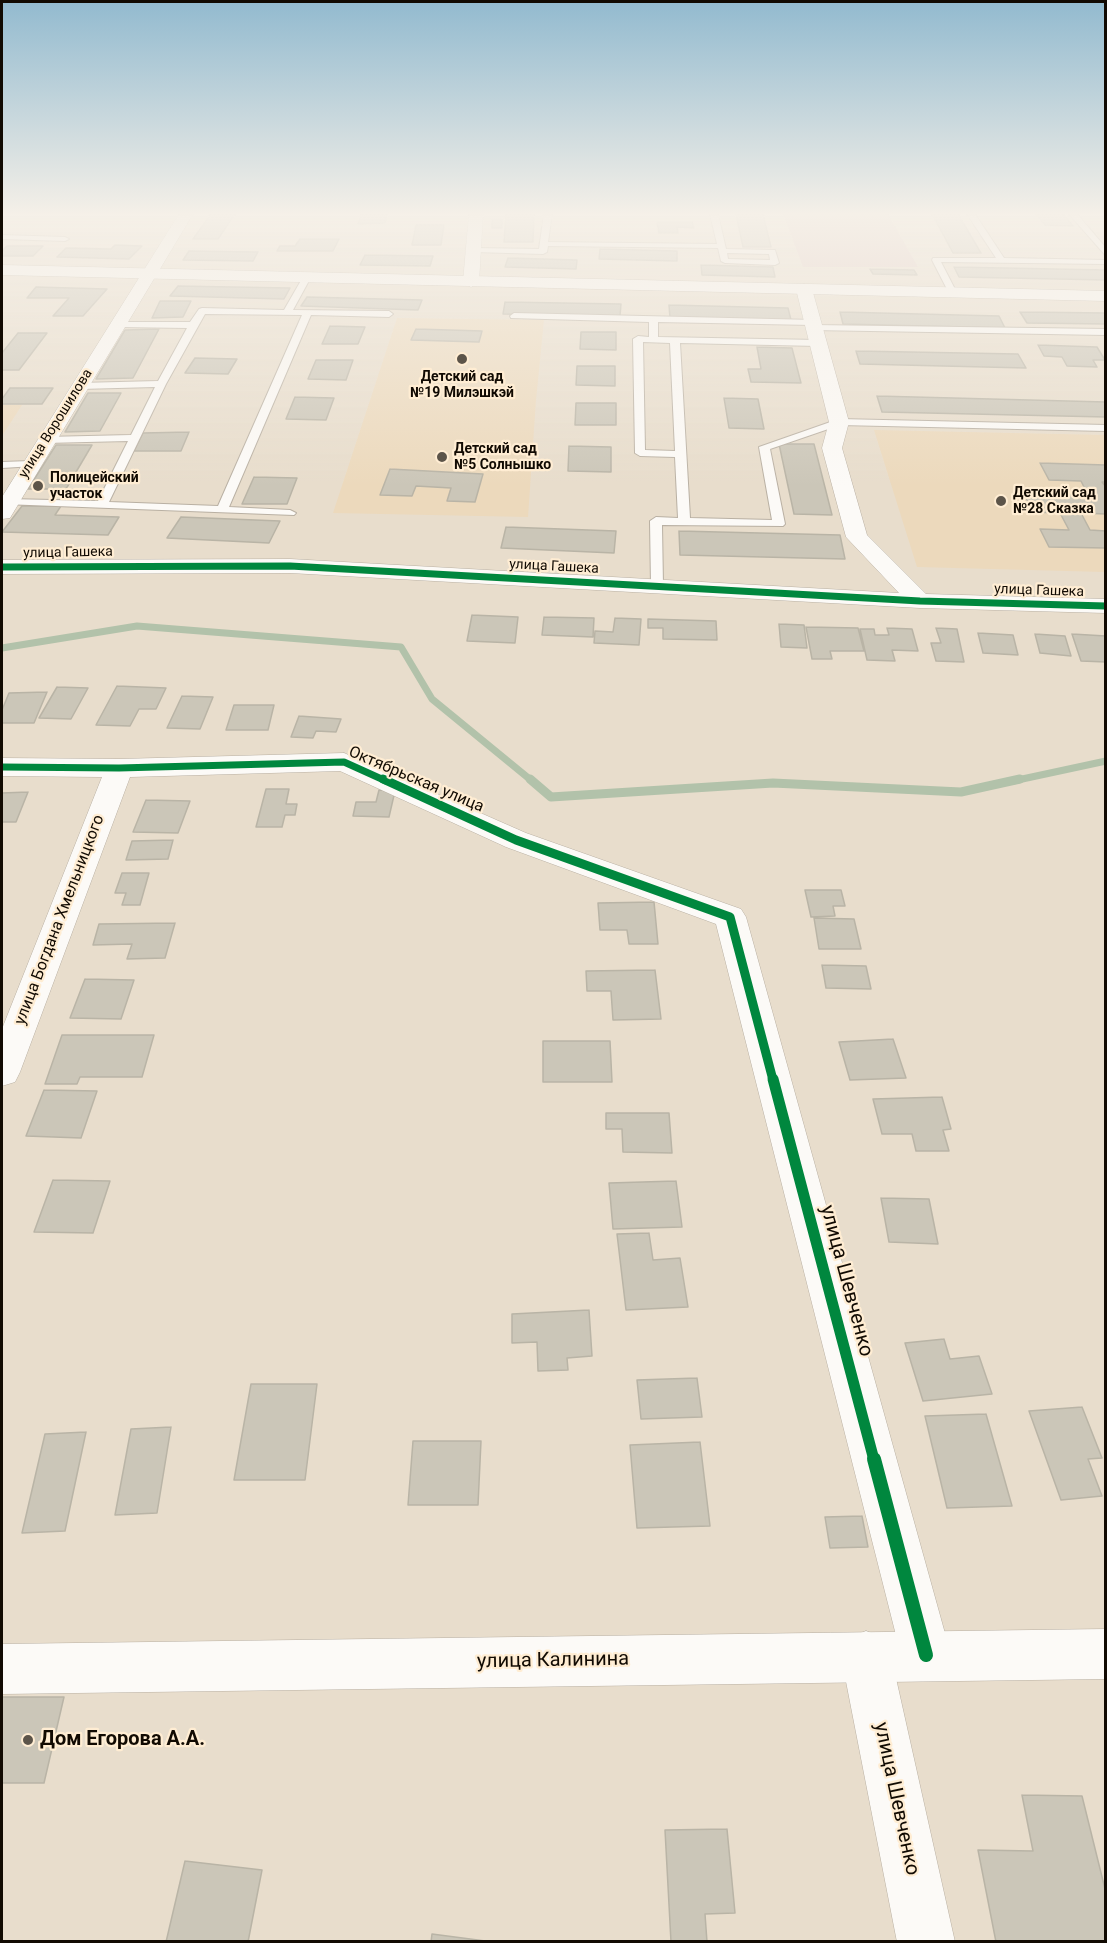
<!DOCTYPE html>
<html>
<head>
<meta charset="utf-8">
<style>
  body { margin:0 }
  #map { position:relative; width:1107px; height:1943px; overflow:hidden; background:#e8ddcc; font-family:Roboto,sans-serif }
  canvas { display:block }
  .frame { position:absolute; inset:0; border:3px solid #110a02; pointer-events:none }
</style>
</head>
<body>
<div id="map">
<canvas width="1107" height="1943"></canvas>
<div class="frame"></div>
</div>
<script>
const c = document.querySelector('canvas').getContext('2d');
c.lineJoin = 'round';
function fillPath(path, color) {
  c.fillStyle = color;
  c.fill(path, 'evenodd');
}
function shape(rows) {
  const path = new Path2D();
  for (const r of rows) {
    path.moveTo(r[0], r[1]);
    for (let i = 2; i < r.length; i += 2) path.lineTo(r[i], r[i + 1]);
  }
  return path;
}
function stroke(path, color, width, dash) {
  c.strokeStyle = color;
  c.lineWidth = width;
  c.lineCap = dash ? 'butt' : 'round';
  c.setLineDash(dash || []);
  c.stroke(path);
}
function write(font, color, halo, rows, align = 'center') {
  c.font = font + ' Roboto,sans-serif';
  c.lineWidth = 4.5;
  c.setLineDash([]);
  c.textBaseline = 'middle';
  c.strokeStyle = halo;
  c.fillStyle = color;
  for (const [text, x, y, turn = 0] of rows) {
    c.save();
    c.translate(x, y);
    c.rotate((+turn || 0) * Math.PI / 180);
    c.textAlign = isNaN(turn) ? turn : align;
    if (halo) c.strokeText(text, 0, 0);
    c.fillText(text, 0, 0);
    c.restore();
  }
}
const built = shape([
  [397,318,544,320,536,400,528,517,333,513],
  [2,405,22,405,2,436],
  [874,430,1105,435,1105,572,917,567]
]);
const green = shape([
  [783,214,888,214,918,267,803,267]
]);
const streamFar1 = shape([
  [2,648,137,626,401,647,432,699,532,781],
  [1013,781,1106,761]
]);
const stream = shape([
  [530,779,551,797,773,783,961,792,1020,779]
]);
const building = shape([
  [211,214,235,214,218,239,193,239,211,214],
  [361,214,387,214,385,223,358,224,361,214],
  [506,214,534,214,533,242,504,242,506,214],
  [736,214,763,214,771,247,743,247,736,214],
  [932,214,958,214,981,253,953,253,932,214],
  [1036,214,1063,214,1073,226,1045,225,1036,214],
  [492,219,502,219,502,228,492,228,492,219],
  [657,222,692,222,694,228,677,227,678,233,659,233,657,222],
  [416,225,444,225,441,245,412,245,416,225],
  [300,239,339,239,333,251,277,251,280,246,295,246,300,239],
  [115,245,142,246,129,259,57,257,66,248,111,249,115,245],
  [7,246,43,246,33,256,2,256,2,251,7,246],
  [600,249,677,251,677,261,599,259,600,249],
  [189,251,258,252,253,261,183,260,189,251],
  [365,255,433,256,430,266,360,265,365,255],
  [508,258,577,260,576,269,505,267,508,258],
  [701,265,773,267,775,277,702,275,701,265],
  [954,267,1106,270,1106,280,959,277,954,267],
  [870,269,914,270,917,275,873,274,870,269],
  [178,286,290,288,284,299,170,296,178,286],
  [36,287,107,289,83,316,53,316,69,298,27,298,36,287],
  [307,297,422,300,418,310,301,306,307,297],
  [160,301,191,301,183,317,152,318,160,301],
  [505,302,621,304,620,316,503,314,505,302],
  [669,305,788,308,791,320,670,318,669,305],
  [840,312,999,316,1005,328,843,324,840,312],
  [1020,312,1106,313,1106,324,1027,323,1020,312],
  [330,326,365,327,358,344,322,344,330,326],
  [159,329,133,378,96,379,125,330,159,329],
  [416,329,482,331,479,342,411,340,416,329],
  [581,332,616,332,616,350,580,349,581,332],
  [18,333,47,333,19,370,2,370,2,353,18,333],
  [1038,345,1097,347,1105,360,1093,360,1097,367,1067,366,1062,357,1044,356,1038,345],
  [757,347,792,348,801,383,751,382,748,369,761,369,757,347],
  [856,351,1018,354,1026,368,860,364,856,351],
  [195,358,237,359,228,374,185,373,195,358],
  [316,360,353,360,346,380,308,379,316,360],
  [577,366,615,366,615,386,576,385,577,366],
  [10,388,53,388,42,404,2,404,2,399,10,388],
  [88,393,121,393,100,431,65,432,88,393],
  [877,396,1106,402,1106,417,882,412,877,396],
  [295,397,334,398,326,420,286,419,295,397],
  [724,398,758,399,764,429,729,428,724,398],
  [576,403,616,403,616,425,575,425,576,403],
  [189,432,181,451,134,451,143,433,189,432],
  [779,444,814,444,832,515,794,514,779,444],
  [56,445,92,445,66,489,28,489,56,445],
  [569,446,611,447,611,472,568,471,569,446],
  [1040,463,1106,465,1106,482,1102,482,1106,487,1106,514,1081,513,1090,530,1106,531,1106,548,1049,547,1040,529,1069,530,1060,513,1033,512,1024,494,1088,495,1081,481,1049,480,1040,463],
  [390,469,483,474,475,502,447,501,451,488,416,486,412,496,380,495,390,469],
  [254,477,297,478,287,504,242,504,254,477],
  [22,506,61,506,55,515,119,517,108,535,2,532,22,506],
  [181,517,280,521,269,543,167,538,181,517],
  [506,527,616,531,614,553,501,548,506,527],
  [679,531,840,535,845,559,680,555,679,531],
  [472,615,518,617,515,643,467,641,472,615],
  [544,617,594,618,593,637,542,635,544,617],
  [615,618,641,619,639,645,594,643,595,631,613,632,615,618],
  [648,619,716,621,717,640,663,639,663,628,648,628,648,619],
  [779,624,804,625,807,648,781,647,779,624],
  [806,627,858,628,864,651,830,651,832,659,812,659,806,627],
  [887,628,912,629,918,651,892,650,895,661,867,660,860,629,874,629,875,635,889,635,887,628],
  [936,628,957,629,964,662,936,661,931,643,941,643,936,628],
  [978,633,1013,635,1018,655,983,653,978,633],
  [1035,634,1065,636,1071,656,1040,653,1035,634],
  [1072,634,1106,636,1106,662,1081,661,1072,634],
  [117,686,166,688,156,709,139,709,130,726,96,725,117,686],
  [57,687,88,688,71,719,39,718,57,687],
  [47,692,34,723,2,723,2,710,9,693,47,692],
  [182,696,213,697,200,729,167,728,182,696],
  [234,705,274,705,268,730,226,730,234,705],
  [299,716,341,719,336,732,316,731,313,738,291,737,299,716],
  [266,789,289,789,286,804,297,804,295,815,285,815,282,827,256,827,266,789],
  [379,790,395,791,389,817,353,816,356,802,376,802,379,790],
  [28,792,16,822,2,822,2,793,28,792],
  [146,800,190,801,178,833,133,832,146,800],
  [173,840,168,859,126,860,132,841,173,840],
  [122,873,149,873,140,905,122,905,126,893,115,893,122,873],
  [805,890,841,890,845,906,833,906,835,916,811,917,805,890],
  [654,902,658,944,629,944,627,930,600,930,598,903,654,902],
  [814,918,854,919,861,949,819,949,814,918],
  [175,923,165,958,127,959,132,944,93,945,99,924,175,923],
  [822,965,866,966,871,989,826,988,822,965],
  [655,970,661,1019,613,1020,611,991,587,991,586,971,655,970],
  [85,979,134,980,121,1019,70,1018,85,979],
  [62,1035,154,1035,142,1077,80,1077,77,1084,45,1084,62,1035],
  [893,1039,906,1078,850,1080,839,1042,893,1039],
  [543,1041,610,1041,612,1082,543,1082,543,1041],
  [44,1090,97,1091,81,1138,26,1136,44,1090],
  [942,1097,951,1129,943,1130,949,1151,916,1151,912,1134,882,1134,873,1099,942,1097],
  [606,1113,669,1113,672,1153,623,1152,622,1129,606,1129,606,1113],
  [53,1180,110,1181,93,1233,34,1232,53,1180],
  [676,1181,682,1227,613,1229,609,1183,676,1181],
  [881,1198,929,1199,938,1244,889,1242,881,1198],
  [649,1233,653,1260,680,1258,688,1307,626,1310,617,1234,649,1233],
  [589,1310,592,1356,567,1358,568,1370,538,1371,537,1342,512,1343,512,1314,589,1310],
  [944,1339,950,1359,979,1356,992,1394,923,1401,905,1343,944,1339],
  [697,1378,702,1417,641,1419,637,1380,697,1378],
  [251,1384,317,1384,305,1480,234,1480,251,1384],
  [1082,1407,1102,1458,1088,1459,1102,1496,1061,1500,1029,1411,1082,1407],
  [986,1414,1012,1506,947,1508,925,1416,986,1414],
  [171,1427,157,1513,115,1515,131,1429,171,1427],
  [86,1432,65,1531,22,1533,45,1434,86,1432],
  [413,1441,481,1441,478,1505,408,1505,413,1441],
  [700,1442,710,1526,637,1528,630,1445,700,1442],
  [862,1516,868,1547,830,1548,825,1517,862,1516],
  [2,1697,64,1697,44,1783,2,1783,2,1697],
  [1022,1795,1082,1796,1106,1893,1106,1942,996,1942,978,1850,1033,1851,1022,1795],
  [727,1829,735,1913,705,1914,707,1942,671,1942,665,1830,727,1829],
  [185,1861,262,1870,248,1942,166,1942,185,1861],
  [432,1934,493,1942,431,1942,432,1934]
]);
const lane = shape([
  [544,214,552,214,548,242,717,244,710,214,718,214,726,249,775,250,779,263,775,265,725,263,721,261,718,248,548,246,547,252,543,254,473,252,469,250,473,248,539,249,544,214],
  [727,253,769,254,770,260,728,259,727,253],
  [967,214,975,214,1004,258,1106,260,1106,264,941,262,957,293,950,295,932,260,933,258,996,258,967,214],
  [1069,214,1077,214,1106,248,1106,256,1069,214],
  [2,235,65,237,69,239,65,241,2,239,2,235],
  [307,274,311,277,293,310,389,311,393,314,389,317,311,315,229,507,290,510,296,513,294,515,3,504,2,502,7,499,98,501,128,441,45,443,40,440,45,437,131,435,155,387,80,389,75,386,80,383,158,381,187,328,119,327,116,326,116,322,190,322,199,309,202,308,284,310,303,277,307,274],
  [205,314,302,315,218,506,109,502,166,384,205,314],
  [514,313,815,320,816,322,812,325,658,322,658,337,818,340,823,343,818,346,680,343,690,518,772,520,759,447,839,419,1106,425,1106,431,840,425,770,449,785,524,783,526,662,525,663,586,657,590,651,586,650,521,656,517,678,518,675,457,640,456,635,453,633,339,638,336,649,337,649,322,511,318,510,316,514,313],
  [643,342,670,343,675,451,645,450,643,342],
  [814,325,1106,329,1106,335,811,330,811,326,814,325],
  [30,461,34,462,34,466,2,468,2,462,30,461]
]);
const street = shape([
  [179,214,193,214,13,513,10,518,2,519,2,497,179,214],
  [469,214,483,214,479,282,471,287,463,282,469,214],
  [804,284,812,289,849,422,842,448,867,535,926,594,1106,599,1106,613,920,608,290,573,2,574,2,560,290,559,899,593,846,537,822,448,829,422,796,289,804,284],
  [344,753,526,833,741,909,746,917,951,1655,944,1673,926,1680,908,1673,901,1655,716,924,506,847,340,771,130,777,20,1072,15,1082,2,1086,2,1029,102,777,2,776,2,758,119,759,344,753],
  [866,1631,884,1638,891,1656,955,1942,897,1942,841,1656,848,1638,866,1631]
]);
const secondary = shape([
  [2,265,1106,291,1106,301,2,275,2,265],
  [1106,1629,1106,1679,2,1694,2,1644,1106,1629]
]);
const cyclewayFar3 = shape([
  [2,567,290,566,920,601,1106,606],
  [2,767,119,768,344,762,386,781]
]);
const cyclewayFar2 = shape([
  [383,779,516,840,730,917,773,1080]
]);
const cyclewayFar1 = shape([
  [773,1079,874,1460]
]);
const cycleway = shape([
  [874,1459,926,1655]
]);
const markers = [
  [462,359,6,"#5c5449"],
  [442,457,6,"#5c5449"],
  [38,486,6,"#5c5449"],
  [1001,501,6,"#5c5449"],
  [28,1740,6,"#5c5449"]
];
const farPoinames = [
  ["Детский сад",462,377,"center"],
  ["№19 Милэшкэй",462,393,"center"],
  ["Детский сад",454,449],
  ["№5 Солнышко",454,465],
  ["Полицейский",50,478],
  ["участок",50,494],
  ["Детский сад",1013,493],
  ["№28 Сказка",1013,509]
];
const farStreetnames = [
  ["улица Ворошилова",56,424,-58],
  ["улица Гашека",68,553,-1],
  ["улица Гашека",554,567,3],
  ["улица Гашека",1039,591,2]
];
const streetNames = [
  ["Октябрьская улица",416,780,23],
  ["улица Богдана Хмельницкого",60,920,-69]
];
const nearStreetnames = [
  ["улица Шевченко",846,1281,75],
  ["улица Калинина",553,1661,-1],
  ["улица Шевченко",896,1799,78]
];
const nearPoinames = [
  ["Дом Егорова А.А.",40,1740]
];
fillPath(built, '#ecd9bc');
fillPath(green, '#e3cac5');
stroke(streamFar1, '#b2c2aa', 7);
stroke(stream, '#b2c2aa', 9);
fillPath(building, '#cbc6b8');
stroke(building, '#b9b4a6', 1.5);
stroke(lane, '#b9b0a3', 2);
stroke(street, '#b9b0a3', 1);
stroke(secondary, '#b9b0a3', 1);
fillPath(lane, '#fcfaf7');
fillPath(street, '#fcfaf7');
fillPath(secondary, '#fcfaf7');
stroke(cyclewayFar3, '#00873e', 7);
stroke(cyclewayFar2, '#00873e', 9);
stroke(cyclewayFar1, '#00873e', 11);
stroke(cycleway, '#00873e', 14);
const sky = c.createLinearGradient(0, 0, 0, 486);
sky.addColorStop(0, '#92bacf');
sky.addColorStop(0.44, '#f5f0e8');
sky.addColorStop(1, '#f5f0e800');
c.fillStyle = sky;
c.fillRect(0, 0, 1107, 486);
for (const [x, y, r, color] of markers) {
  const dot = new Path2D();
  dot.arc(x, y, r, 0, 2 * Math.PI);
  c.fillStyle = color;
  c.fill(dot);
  stroke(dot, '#ffedd3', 2);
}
write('bold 14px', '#110a02', '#ffedd3', farPoinames, 'left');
write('14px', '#110a02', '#ffedd3', farStreetnames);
write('16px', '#110a02', '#ffedd3', streetNames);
write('20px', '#110a02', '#ffedd3', nearStreetnames);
write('bold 20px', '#110a02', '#ffedd3', nearPoinames, 'left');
</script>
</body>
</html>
